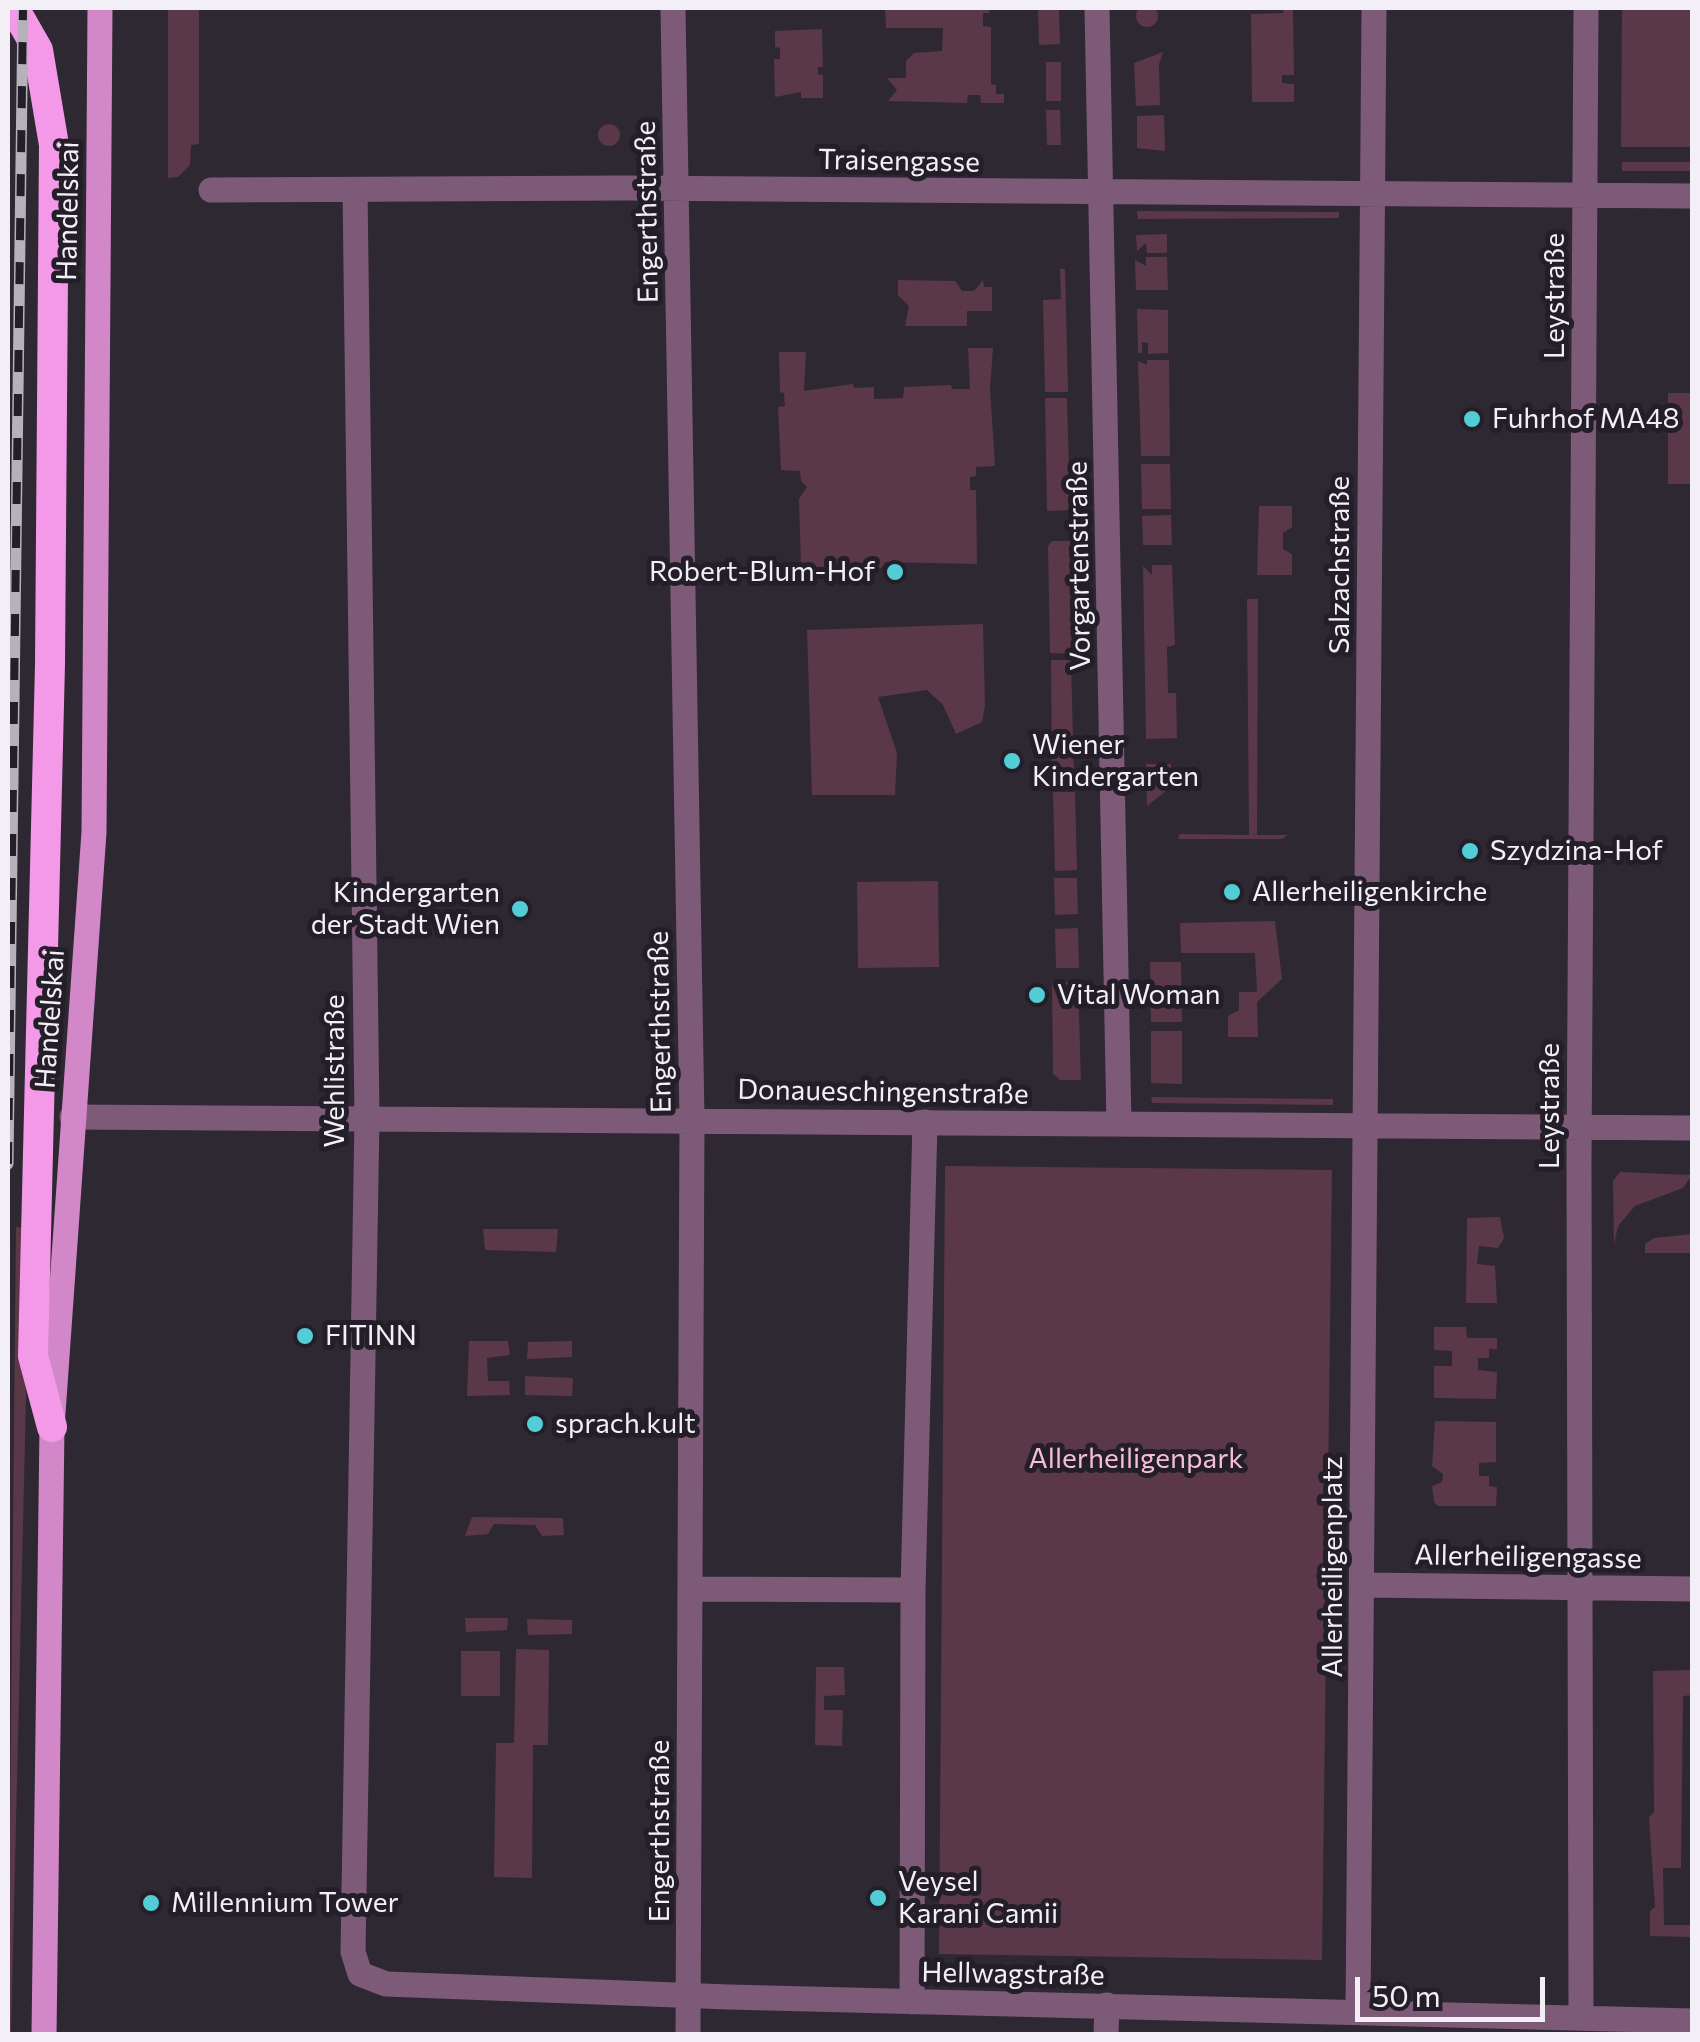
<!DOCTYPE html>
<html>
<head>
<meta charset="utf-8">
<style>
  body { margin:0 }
  #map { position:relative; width:1700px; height:2042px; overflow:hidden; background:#2e2833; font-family:Commissioner,sans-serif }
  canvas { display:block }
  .frame { position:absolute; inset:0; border:10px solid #f3eff7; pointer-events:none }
  .scale { position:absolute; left:1355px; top:1977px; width:190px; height:45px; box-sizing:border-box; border:5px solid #f3eff7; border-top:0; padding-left:12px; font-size:30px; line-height:35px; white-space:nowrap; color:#f3eff7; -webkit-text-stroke:8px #241e29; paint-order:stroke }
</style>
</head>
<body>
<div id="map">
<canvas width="1700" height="2042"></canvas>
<div class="frame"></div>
<div class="scale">50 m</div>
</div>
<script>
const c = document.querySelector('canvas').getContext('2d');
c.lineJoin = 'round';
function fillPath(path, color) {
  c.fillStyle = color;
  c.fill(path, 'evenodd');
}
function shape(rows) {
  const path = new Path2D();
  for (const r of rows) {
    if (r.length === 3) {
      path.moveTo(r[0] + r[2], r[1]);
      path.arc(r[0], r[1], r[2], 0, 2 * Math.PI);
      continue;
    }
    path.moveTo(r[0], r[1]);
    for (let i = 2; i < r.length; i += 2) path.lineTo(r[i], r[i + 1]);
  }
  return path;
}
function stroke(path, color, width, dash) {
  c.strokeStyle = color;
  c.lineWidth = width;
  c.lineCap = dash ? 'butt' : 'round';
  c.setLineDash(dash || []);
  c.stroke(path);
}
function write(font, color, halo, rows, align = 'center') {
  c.font = font + ' Commissioner,sans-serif';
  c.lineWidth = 10;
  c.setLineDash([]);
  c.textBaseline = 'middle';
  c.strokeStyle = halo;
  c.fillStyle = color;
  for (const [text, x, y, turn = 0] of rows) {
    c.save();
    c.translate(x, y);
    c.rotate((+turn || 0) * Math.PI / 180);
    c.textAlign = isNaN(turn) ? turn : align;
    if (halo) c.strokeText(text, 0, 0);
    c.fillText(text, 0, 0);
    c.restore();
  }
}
const green = shape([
  [1147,16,11],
  [168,8,199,8,199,144,191,145,190,165,178,177,168,178],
  [885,8,989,8,989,13,983,13,983,26,991,27,991,84,996,85,996,94,1004,94,1004,103,981,103,980,95,968,95,967,103,888,101,897,90,887,78,906,78,906,61,914,53,942,51,943,28,886,28],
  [1038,8,1059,8,1060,44,1039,45],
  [1284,8,1293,8,1294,75,1282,75,1282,83,1294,84,1294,102,1252,102,1251,14,1283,13],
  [1622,8,1692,8,1692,147,1621,147],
  [822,29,823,67,818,67,818,74,823,75,823,98,801,98,801,92,775,97,774,59,780,59,780,48,775,47,775,31],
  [1163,52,1159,64,1160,105,1136,106,1134,63],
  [1046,62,1061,62,1061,101,1046,101],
  [1046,110,1060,110,1061,145,1047,145],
  [1164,115,1165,151,1137,148,1137,116],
  [609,135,11],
  [1622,162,1692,162,1692,171,1622,171],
  [1137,211,1339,212,1339,218,1138,219],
  [1167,234,1167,253,1147,253,1146,243,1137,251,1136,235],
  [1146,257,1167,257,1168,290,1136,290,1135,260,1146,266],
  [1060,269,1065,269,1068,392,1045,392,1043,300,1061,299],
  [898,280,955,281,962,291,974,291,983,280,984,287,992,287,992,311,967,311,967,326,905,326,909,306,898,295],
  [1137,309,1168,310,1168,353,1148,354,1148,343,1142,342,1142,353,1138,353],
  [968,348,993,348,990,389,995,466,976,467,976,476,970,477,970,490,976,490,977,564,885,562,881,568,801,568,799,499,807,487,801,481,800,471,781,470,778,407,785,406,784,393,780,392,779,352,806,352,804,391,853,384,854,388,874,387,874,399,903,398,904,387,951,385,952,389,970,389],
  [1147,360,1169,360,1170,456,1141,456,1138,361,1147,365],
  [1668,393,1692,393,1690,484,1668,484],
  [1045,398,1067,398,1070,510,1047,511],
  [1141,464,1170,464,1171,509,1142,509],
  [1259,506,1292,506,1292,527,1283,533,1283,549,1292,554,1292,575,1257,575],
  [1171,515,1172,545,1143,545,1142,516],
  [1052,541,1070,541,1073,654,1050,653,1048,546],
  [1152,565,1172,565,1175,645,1167,647,1168,693,1176,693,1177,738,1146,739,1143,566,1152,575],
  [1247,599,1258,599,1257,835,1288,835,1282,839,1178,839,1180,834,1249,835],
  [983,624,985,706,982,722,956,734,943,705,927,690,878,697,897,753,895,795,812,795,807,630],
  [1051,660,1071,660,1074,778,1052,779],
  [1146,764,1171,764,1171,787,1147,806],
  [1053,792,1075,792,1077,870,1055,871],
  [1054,878,1077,878,1078,914,1055,915],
  [938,881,939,967,858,968,857,882],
  [1275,921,1282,979,1257,1002,1258,1037,1228,1037,1228,1016,1239,1010,1239,992,1257,992,1255,953,1181,953,1180,923],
  [1078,928,1079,968,1056,968,1055,929],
  [1150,962,1181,962,1182,1022,1151,1022],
  [1052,982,1078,982,1081,1080,1060,1080,1053,1074],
  [1151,1031,1182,1031,1182,1084,1151,1083],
  [1151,1097,1333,1099,1333,1105,1152,1103],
  [945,1166,1332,1170,1322,1960,939,1954],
  [1620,1172,1692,1175,1683,1188,1635,1206,1618,1226,1614,1245,1613,1181],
  [1500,1217,1504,1238,1498,1248,1479,1246,1477,1264,1495,1266,1497,1303,1466,1303,1467,1218],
  [16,1227,30,1228,11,2034,8,2034],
  [483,1229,558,1229,556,1252,485,1250],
  [1692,1234,1692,1253,1645,1253,1645,1244,1654,1238],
  [1434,1327,1466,1327,1467,1338,1497,1338,1497,1349,1489,1349,1489,1358,1478,1358,1478,1370,1497,1372,1496,1399,1434,1398,1434,1366,1452,1366,1452,1351,1434,1350],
  [469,1341,508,1341,510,1355,487,1358,488,1381,509,1381,510,1395,467,1396],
  [572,1341,572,1357,527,1359,528,1342],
  [525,1376,573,1378,572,1396,525,1395],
  [1435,1421,1496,1422,1496,1462,1479,1463,1479,1476,1489,1476,1489,1486,1497,1487,1496,1506,1438,1506,1434,1502,1432,1486,1442,1482,1443,1474,1432,1466],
  [472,1517,563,1518,564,1535,542,1536,535,1525,494,1524,488,1534,465,1536],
  [465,1618,508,1618,507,1630,466,1632],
  [527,1619,572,1620,572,1634,528,1635],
  [516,1649,549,1650,548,1745,533,1745,532,1878,494,1877,496,1743,514,1743],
  [461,1651,500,1651,500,1696,461,1696],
  [816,1667,844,1667,845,1695,824,1696,824,1710,843,1710,842,1746,815,1745],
  [1692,1670,1692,1695,1683,1696,1681,1868,1663,1868,1664,1925,1692,1925,1691,1937,1650,1936,1650,1911,1655,1907,1649,1817,1654,1812,1653,1671]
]);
const minor = shape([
  [673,8,692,1119,688,2034],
  [1097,8,1119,1124],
  [211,190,626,188,1692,196],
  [355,190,367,1117,353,1952,360,1974,386,1984,729,1997,1692,2021],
  [72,1117,1692,1128],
  [1364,1585,1692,1589],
  [690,1589,913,1590],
  [912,2002,913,1590,925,1122],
  [1358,2011,1374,8],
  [1581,2017,1579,1162,1586,8],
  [1106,2034,1107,2005]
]);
const major = shape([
  [44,2034,52,1427,94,832,100,8]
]);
const highway = shape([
  [14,8,38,50,54,145,50,664,33,1356,52,1427]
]);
const rail = shape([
  [8,1164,23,8]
]);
const markers = [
  [1472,419,10,"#52ccd5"],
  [895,572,10,"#52ccd5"],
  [1012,761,10,"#52ccd5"],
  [1470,851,10,"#52ccd5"],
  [1232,892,10,"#52ccd5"],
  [520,909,10,"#52ccd5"],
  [1037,995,10,"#52ccd5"],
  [305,1336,10,"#52ccd5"],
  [535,1424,10,"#52ccd5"],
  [878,1898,10,"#52ccd5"],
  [151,1903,10,"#52ccd5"]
];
const streetNames = [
  ["Traisengasse",899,161,1],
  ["Handelskai",68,211,-89],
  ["Engerthstraße",647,212,-91],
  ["Leystraße",1555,296,-90],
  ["Salzachstraße",1340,565,-90],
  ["Vorgartenstraße",1079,566,-91],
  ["Handelskai",50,1019,-86],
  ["Engerthstraße",660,1022,-91],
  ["Wehlistraße",335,1071,-90],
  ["Donaueschingenstraße",883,1092,1],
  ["Leystraße",1550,1106,-90],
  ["Allerheiligengasse",1528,1557,1],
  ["Allerheiligenplatz",1333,1567,-90],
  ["Engerthstraße",660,1831,-90],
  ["Hellwagstraße",1013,1974,1]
];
const poiNames = [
  ["Fuhrhof MA48",1492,419],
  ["Robert-Blum-Hof",875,572,"right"],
  ["Wiener",1032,745],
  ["Kindergarten",1032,777],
  ["Szydzina-Hof",1490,851],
  ["Allerheiligenkirche",1252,892],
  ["Kindergarten",500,893,"right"],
  ["der Stadt Wien",500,925,"right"],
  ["Vital Woman",1057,995],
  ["FITINN",325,1336],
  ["sprach.kult",555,1424],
  ["Veysel",898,1882],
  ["Karani Camii",898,1914],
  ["Millennium Tower",171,1903]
];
const parkNames = [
  ["Allerheiligenpark",1136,1459]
];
fillPath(green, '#5b3847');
stroke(minor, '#7e5a79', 25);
stroke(major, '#d287c8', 25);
stroke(highway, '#f399e8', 30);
stroke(rail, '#b6b1ba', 11);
stroke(rail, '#241e29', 8, [22]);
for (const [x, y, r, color] of markers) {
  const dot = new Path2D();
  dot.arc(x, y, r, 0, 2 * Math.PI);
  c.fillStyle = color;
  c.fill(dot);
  stroke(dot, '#241e29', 4);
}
write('28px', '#f3eff7', '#241e29', streetNames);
write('28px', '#f3eff7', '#241e29', poiNames, 'left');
write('28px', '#f6bed4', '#241e29', parkNames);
</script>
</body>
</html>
